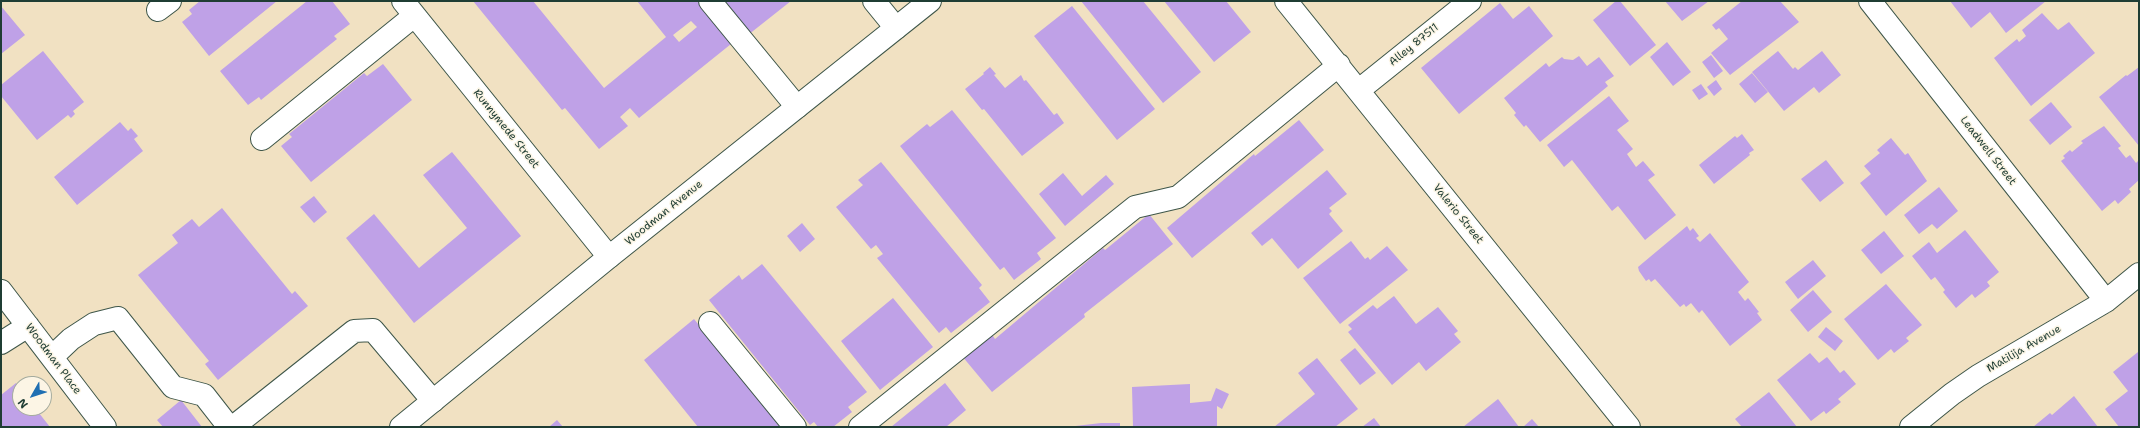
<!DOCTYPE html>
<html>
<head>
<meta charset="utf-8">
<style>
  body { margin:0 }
  #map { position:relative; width:2140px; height:428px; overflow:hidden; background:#f1e1c2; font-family:"Shantell Sans",sans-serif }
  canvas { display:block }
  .frame { position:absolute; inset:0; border:2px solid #1f3d34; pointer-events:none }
  .north { position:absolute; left:12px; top:376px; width:40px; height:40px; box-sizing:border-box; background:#fcf5e5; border:1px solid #a4ab9e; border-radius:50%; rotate:231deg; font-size:11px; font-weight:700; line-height:16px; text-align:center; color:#1f3d34 }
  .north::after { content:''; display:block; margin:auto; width:14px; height:18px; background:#1f6fb2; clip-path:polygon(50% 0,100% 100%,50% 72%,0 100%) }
</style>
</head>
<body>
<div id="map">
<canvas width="2140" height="428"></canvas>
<div class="frame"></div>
<div class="north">N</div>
</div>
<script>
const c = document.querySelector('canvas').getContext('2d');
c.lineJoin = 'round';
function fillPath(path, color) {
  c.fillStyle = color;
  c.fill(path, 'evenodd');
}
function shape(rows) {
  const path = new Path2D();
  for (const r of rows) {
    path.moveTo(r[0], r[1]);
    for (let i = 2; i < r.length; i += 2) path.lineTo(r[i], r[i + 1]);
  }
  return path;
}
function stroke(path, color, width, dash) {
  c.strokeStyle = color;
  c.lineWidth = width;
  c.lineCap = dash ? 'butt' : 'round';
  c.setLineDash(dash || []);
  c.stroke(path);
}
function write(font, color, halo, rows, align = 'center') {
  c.font = font + ' "Shantell Sans",sans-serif';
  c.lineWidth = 3;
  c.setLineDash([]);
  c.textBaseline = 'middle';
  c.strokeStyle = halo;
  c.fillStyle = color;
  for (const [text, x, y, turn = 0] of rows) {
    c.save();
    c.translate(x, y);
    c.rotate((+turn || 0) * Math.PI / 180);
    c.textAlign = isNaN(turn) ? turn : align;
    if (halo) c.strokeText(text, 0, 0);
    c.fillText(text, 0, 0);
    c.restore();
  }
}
const building = shape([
  [200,1,277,1,209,56,182,22,192,14,189,10],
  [307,1,332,1,350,24,334,36,337,39,261,100,259,97,248,105,220,71],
  [473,1,533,1,604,88,666,37,637,1,699,1,705,9,704,11,731,44,639,118,630,108,620,117,628,126,599,149,565,108,562,110],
  [691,21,697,27,679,42,673,35],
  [721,1,791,1,748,35],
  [1081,1,1143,1,1201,72,1163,103],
  [1164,1,1226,1,1251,32,1214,62],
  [1616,1,1620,1,1656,45,1630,66,1593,20],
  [1665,1,1709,1,1682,21],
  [1742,1,1780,1,1799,22,1730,75,1711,53,1728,39,1719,28,1716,30,1712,25],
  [1950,1,2046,1,2006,33,1990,12,1971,28],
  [1500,3,1513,19,1529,6,1553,36,1459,114,1421,68],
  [1,6,25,35,1,54],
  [1072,6,1155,109,1117,140,1034,36],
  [2042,13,2058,30,2069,22,2095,53,2031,106,1994,58,2017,39,2019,42,2026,36,2022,30],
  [1667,42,1691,72,1673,86,1650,57],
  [43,51,84,102,73,111,75,114,71,118,68,115,37,140,1,96,1,85],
  [1778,51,1793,69,1795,67,1798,70,1822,51,1841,75,1819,93,1814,87,1784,111,1752,72],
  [1711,55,1723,71,1714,78,1702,62],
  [1579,56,1587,66,1599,57,1614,76,1605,82,1608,86,1540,142,1526,125,1524,127,1514,115,1516,113,1504,98,1546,63,1549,67,1562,57,1564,59,1573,60],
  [383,64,412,100,311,182,281,146,292,137,289,134,364,73,367,76],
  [990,67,996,74,994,75,1005,88,1021,75,1024,81,1026,80,1054,115,1057,113,1064,123,1022,156,984,109,982,110,965,89,984,74,983,73],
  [2139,67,2139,146,2099,97,2126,75,2127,76],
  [1752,73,1768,92,1755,103,1739,84],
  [1716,80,1722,89,1714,96,1707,87],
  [1701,84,1708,94,1699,100,1692,90],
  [1609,96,1629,121,1617,130,1633,149,1627,154,1636,167,1643,161,1655,175,1648,180,1676,215,1645,240,1618,206,1612,211,1572,160,1564,167,1547,145],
  [2051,102,2072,127,2050,145,2029,120],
  [952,110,1056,238,1037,253,1041,259,1014,280,1004,267,1000,270,900,146,927,124,930,127],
  [1299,120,1324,150,1192,258,1167,228,1254,154,1255,156],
  [120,122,128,131,131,128,138,136,134,139,143,151,77,205,54,177],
  [2104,126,2121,146,2118,148,2126,158,2130,155,2136,163,2139,160,2139,180,2129,189,2131,192,2118,204,2115,200,2102,211,2061,161,2065,158,2063,156,2070,150,2072,152,2083,143,2081,141],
  [1742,134,1754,150,1749,153,1750,155,1714,184,1699,165,1735,136,1737,138],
  [1891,138,1905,155,1908,153,1927,181,1886,216,1860,183,1871,174,1864,166,1880,153,1877,150],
  [452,152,521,236,414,323,346,238,374,214,419,268,467,228,423,175],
  [1826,160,1844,183,1820,202,1801,179],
  [881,162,982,285,979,288,990,302,951,333,946,327,939,333,877,258,883,254,876,245,871,249,836,207,863,185,858,180],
  [1327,170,1347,194,1329,208,1332,211,1329,214,1343,231,1298,269,1272,238,1262,246,1251,233],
  [1063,173,1082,196,1106,175,1114,184,1065,226,1039,194],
  [1939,187,1958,211,1937,229,1932,224,1919,234,1904,215],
  [314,196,327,212,314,223,300,207],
  [222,208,292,294,295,291,308,306,218,380,205,364,209,361,138,275,178,243,172,235,192,219,199,227],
  [1149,214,1173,244,1084,314,1085,317,992,392,962,356,991,333,995,339,1103,248,1105,250],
  [802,223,815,239,800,252,787,236],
  [1687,226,1690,231,1693,228,1699,236,1696,238,1700,242,1710,233,1749,282,1738,292,1745,301,1748,298,1759,312,1757,313,1762,320,1730,346,1702,310,1699,313,1691,303,1686,307,1684,304,1680,307,1655,279,1651,282,1649,279,1646,281,1639,271,1638,267],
  [1965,230,1999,272,1987,282,1990,286,1975,298,1972,294,1956,308,1943,292,1945,290,1935,277,1931,280,1912,256,1929,242,1937,253],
  [1884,231,1904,256,1881,274,1861,250],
  [1351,241,1365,259,1368,257,1370,260,1387,246,1408,270,1340,324,1303,278],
  [1813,260,1826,276,1798,299,1785,282],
  [762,264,867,392,848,407,852,412,833,427,818,427,814,422,810,425,709,300,739,275,742,280],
  [1886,284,1922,325,1906,338,1909,341,1894,353,1891,349,1878,360,1844,319],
  [1813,290,1832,312,1808,332,1790,310],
  [1394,296,1416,324,1438,307,1458,331,1454,334,1461,342,1426,371,1419,362,1392,385,1348,332,1352,329,1348,325,1373,305,1377,309],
  [893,298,933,347,880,390,841,341],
  [694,319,781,427,698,427,644,360],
  [1826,327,1843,341,1835,351,1818,337],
  [1355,348,1376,373,1360,385,1340,360],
  [2138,352,2139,427,2119,427,2105,409,2128,391,2113,372],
  [1810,353,1819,363,1827,357,1840,373,1844,370,1856,384,1838,399,1841,402,1826,414,1824,411,1811,421,1777,380],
  [1317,358,1358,409,1335,427,1274,427,1315,394,1298,373],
  [16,383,20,389,20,408,35,408,50,427,1,427,1,395],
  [945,383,966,410,946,427,891,427],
  [1190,384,1190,403,1211,401,1216,388,1229,394,1222,409,1217,406,1217,427,1133,427,1132,387],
  [1769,392,1797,427,1742,427,1735,419],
  [2074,396,2098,427,2033,427,2050,413,2052,415],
  [1498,399,1519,427,1463,427],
  [181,400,202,427,163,427,157,420],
  [1374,418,1381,427,1362,427],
  [1532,419,1539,427,1523,427],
  [557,420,563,427,549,427],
  [1101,423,1120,423,1120,427,1067,427]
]);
const minor = shape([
  [403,1,609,257],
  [710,1,797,107],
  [874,1,896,28],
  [1286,1,1629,427],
  [1870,1,2106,301],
  [158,10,170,1],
  [1359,90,1470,1],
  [262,139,414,16],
  [1,291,105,427],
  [710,323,795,427],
  [1,343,28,326],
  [52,357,71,339,94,324,118,318,173,387,204,395,229,427],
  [233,427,354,331,373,330,433,401],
  [860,427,1135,207,1178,197,1339,65],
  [1911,427,1952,394,1978,376,2106,301,2139,274]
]);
const major = shape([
  [401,427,609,257,930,1]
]);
const streetNames = [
  ["Alley 87511",1414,45,-39],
  ["Runnymede Street",506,129,51],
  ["Leadwell Street",1988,151,52],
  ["Woodman Avenue",664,213,-39],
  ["Valerio Street",1458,214,51],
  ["Matilija Avenue",2024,349,-30],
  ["Woodman Place",53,359,53]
];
fillPath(building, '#bfa1e7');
stroke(minor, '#3e5649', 24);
stroke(major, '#3e5649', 24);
stroke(minor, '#fff', 22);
stroke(major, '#fff', 22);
write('11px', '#1f3d34', '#fcf5e5', streetNames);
</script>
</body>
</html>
